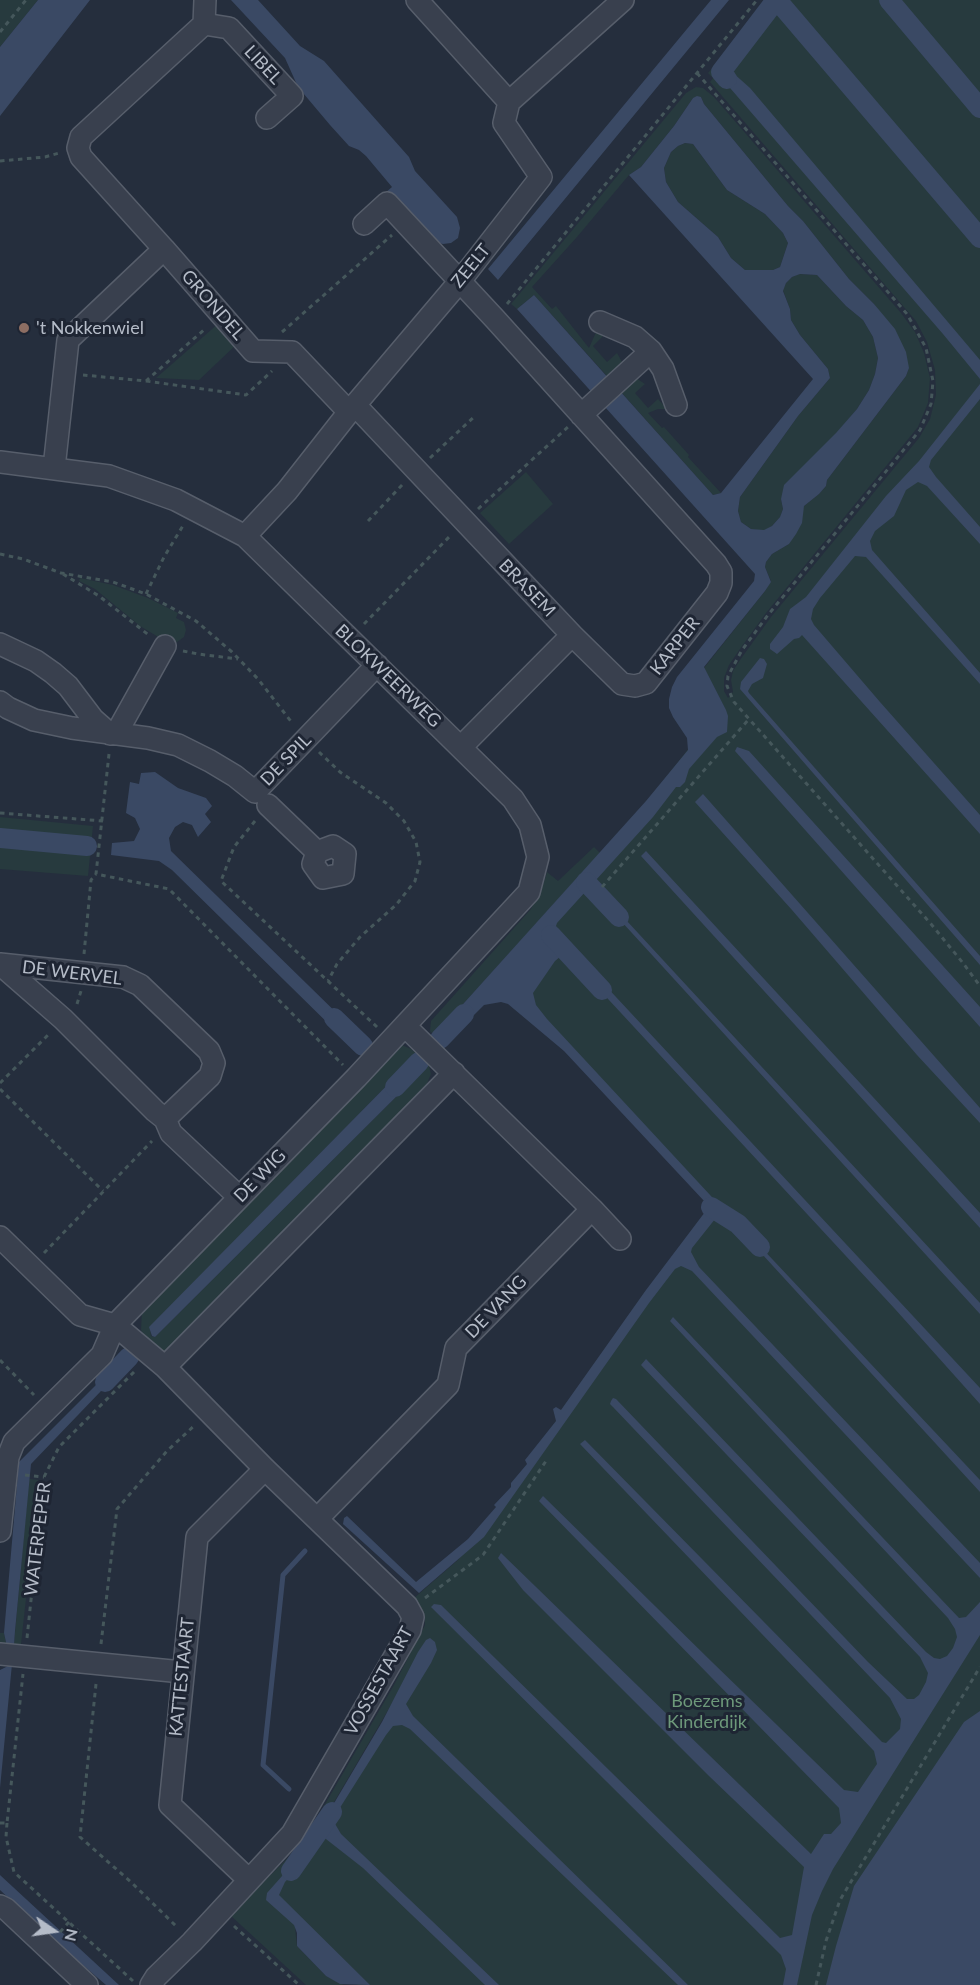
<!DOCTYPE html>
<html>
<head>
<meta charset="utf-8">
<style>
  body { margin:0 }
  #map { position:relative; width:980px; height:1985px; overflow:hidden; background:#252e3d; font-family:Lato,sans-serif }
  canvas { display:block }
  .north { position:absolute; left:24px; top:1901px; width:60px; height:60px; -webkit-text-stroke:4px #1e2533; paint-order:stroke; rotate:103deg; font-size:16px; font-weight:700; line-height:24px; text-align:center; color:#b5bcc8 }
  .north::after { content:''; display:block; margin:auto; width:21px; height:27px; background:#b5bcc8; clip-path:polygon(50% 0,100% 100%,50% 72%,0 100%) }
</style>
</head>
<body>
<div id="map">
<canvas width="980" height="1985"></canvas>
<div class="north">N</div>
</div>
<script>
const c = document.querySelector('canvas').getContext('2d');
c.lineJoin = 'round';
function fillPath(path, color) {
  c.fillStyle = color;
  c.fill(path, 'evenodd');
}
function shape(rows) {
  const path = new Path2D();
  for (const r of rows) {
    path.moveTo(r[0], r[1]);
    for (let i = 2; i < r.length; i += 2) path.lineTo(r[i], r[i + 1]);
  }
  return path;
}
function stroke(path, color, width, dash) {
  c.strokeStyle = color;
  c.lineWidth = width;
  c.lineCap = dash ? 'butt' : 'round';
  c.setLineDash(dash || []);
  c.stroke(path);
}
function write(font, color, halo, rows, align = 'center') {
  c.font = font + ' Lato,sans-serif';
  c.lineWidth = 6;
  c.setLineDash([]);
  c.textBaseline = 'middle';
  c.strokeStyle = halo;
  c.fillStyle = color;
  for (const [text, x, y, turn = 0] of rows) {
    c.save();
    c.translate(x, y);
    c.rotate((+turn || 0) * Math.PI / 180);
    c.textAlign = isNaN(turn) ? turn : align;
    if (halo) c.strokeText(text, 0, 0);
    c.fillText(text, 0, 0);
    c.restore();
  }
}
const green = shape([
  [0,0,38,0,0,47],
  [771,0,980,0,980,1985,358,1985,295,1928,297,1946,326,1976,344,1985,306,1985,230,1915,300,1846,324,1806,394,1685,421,1633,425,1625,424,1612,413,1599,458,1560,715,1209,498,977,603,857,723,705,704,668,765,591,771,581,765,567,766,562,772,554,789,544,804,506,819,494,826,486,827,480,906,376,909,368,874,304,849,279,803,221,788,206,704,104,701,97,693,98,674,126,641,167,629,175,577,237,532,287,552,309,556,306,589,348,597,330,603,336,593,346,607,362,617,353,622,362,607,376,534,295,517,309,511,304,686,93,696,87,703,88,714,97,901,313,915,332,924,353,930,378,928,403,918,427,766,613,740,649,729,665,724,678,724,691,728,698,733,692,731,680,733,671,740,660,771,617,919,438,930,419,936,395,935,370,927,342,916,321,710,82,713,78,708,73],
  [435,1646,317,1831,401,1688],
  [685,143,693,144,727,190,765,214,783,233,788,243,780,267,773,270,745,270,731,258,718,237,678,202,666,182,664,168,671,152,678,146],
  [799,274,817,275,846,306,863,320,873,337,878,358,875,374,869,390,857,409,781,499,783,509,780,517,772,526,764,531,751,529,741,522,738,511,740,497,798,416,830,378,828,369,800,335,791,320,790,309,783,290,786,283,792,277],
  [219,323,238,343,199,380,156,378],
  [636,378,645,384,635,393,648,408,658,399,667,409,658,409,648,413,662,428,664,427,689,455,688,457,721,493,713,495,621,392],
  [526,472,553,504,509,544,480,513],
  [80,578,113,585,148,598,178,613,176,618,184,622,186,630,184,637,177,642,165,641,140,626,95,589,79,581],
  [0,817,93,826,88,876,0,869],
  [594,847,600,853,446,1023,448,1032,440,1041,430,1031,431,1021,531,909,543,885,547,872,558,881],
  [402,1045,411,1049,429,1066,431,1074,423,1093,176,1345,164,1351,148,1342,141,1330,142,1309],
  [407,1065,416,1072,415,1078,155,1337,151,1336,150,1327],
  [29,1479,39,1480,21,1644,13,1649,0,1645,0,1633,4,1633,7,1647,14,1644]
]);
const water = shape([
  [38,0,90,0,0,116,0,47],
  [231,0,258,0,300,46,324,61,409,157,415,171,457,217,460,228,458,238,451,243,443,244,431,241,421,233,385,193,392,187,366,156,359,150,349,146,330,125,298,87,285,58],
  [711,0,729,0,498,280,488,269],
  [728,58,732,60,729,68,732,72,750,88,980,360,980,379,943,334,724,81,714,74,717,67],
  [697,96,701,97,704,104,788,206,803,221,849,279,874,304,895,329,906,352,909,368,906,376,827,480,826,486,819,494,804,506,802,523,796,534,789,544,772,554,766,562,765,567,771,582,765,591,704,667,726,710,728,716,727,732,717,737,689,769,685,782,680,787,676,787,653,817,557,923,556,926,566,939,572,953,561,956,555,961,533,993,536,1005,547,1019,723,1209,692,1248,691,1252,699,1267,980,1563,980,1578,692,1271,681,1266,675,1269,649,1303,484,1537,419,1593,343,1524,344,1518,347,1516,416,1582,468,1539,496,1507,494,1505,511,1487,511,1483,527,1464,525,1460,556,1421,553,1409,556,1407,561,1410,646,1290,705,1212,705,1202,564,1051,508,1004,501,1002,484,1005,455,1034,451,1034,446,1029,446,1023,646,801,688,750,687,738,673,717,669,708,669,699,672,687,677,677,754,581,755,574,517,309,534,295,713,495,721,493,813,379,629,175,641,167,674,126,693,98],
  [685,143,693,144,727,190,765,214,783,233,788,243,780,267,773,270,745,270,731,258,718,237,678,202,666,182,664,168,671,152,678,146],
  [800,274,817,275,846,306,863,320,873,337,878,358,875,374,869,390,857,409,836,433,784,485,781,499,783,509,780,517,772,526,764,530,751,529,741,522,738,511,740,497,798,416,830,378,828,369,800,335,791,320,790,309,783,291,786,283,792,277],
  [980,384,980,399,931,460,929,467,936,477,980,527,980,544,927,486,918,482,906,490,894,516,875,531,870,541,872,550,980,673,980,684,866,557,855,556,820,598,813,609,811,619,814,625,880,702,980,815,980,834,802,635,799,638,794,639,777,654,770,649,770,644,783,627,790,609,806,597,886,496,919,461],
  [760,658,764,659,767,664,763,678,752,684,748,691,749,693,980,956,980,965,740,689,741,682],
  [737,747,749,751,980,1007,980,1027,735,751],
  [155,772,178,788,206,798,212,806,205,814,211,822,198,837,192,825,183,822,175,827,169,838,171,851,353,1029,353,1034,347,1039,345,1040,172,870,159,861,111,855,112,843,134,841,140,829,135,818,126,813,130,782,139,784,141,773],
  [703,794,980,1108,980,1123,917,1055,792,910,695,802],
  [0,832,79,840,78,852,0,845],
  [646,851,980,1213,980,1228,641,856],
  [602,894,980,1303,980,1314,600,898],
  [589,968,980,1388,980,1404,895,1309,584,973],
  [407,1065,411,1065,416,1072,415,1078,155,1337,152,1336,149,1327],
  [742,1227,980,1480,980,1492,740,1230],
  [673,1317,959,1618,966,1617,980,1602,980,1635,833,1869,822,1891,812,1915,797,1985,783,1985,786,1969,781,1955,431,1607,434,1604,441,1605,780,1938,792,1935,804,1867,709,1776,523,1590,498,1558,501,1553,811,1854,824,1834,831,1834,841,1823,839,1808,539,1501,543,1496,712,1662,844,1790,858,1792,877,1764,874,1751,580,1444,585,1440,882,1742,886,1743,900,1729,901,1719,890,1698,613,1407,610,1404,611,1401,613,1398,616,1399,868,1662,907,1699,914,1699,919,1695,926,1682,928,1673,920,1657,641,1365,646,1359,926,1652,934,1658,940,1659,947,1656,953,1648,957,1637,955,1629,948,1618,670,1321],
  [120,1361,125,1366,31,1464,15,1631,14,1645,7,1647,4,1633,19,1462],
  [430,1638,435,1642,437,1650,431,1663,406,1704,413,1716,688,1985,678,1985,410,1729,402,1725,393,1726,386,1735,336,1814,334,1822,341,1834,499,1985,485,1985,363,1868,317,1832,382,1722,418,1652,426,1640],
  [12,1664,0,1788,0,1670],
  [980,1711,980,1985,826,1985,836,1946,854,1886,964,1722],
  [306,1849,311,1854,285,1882,279,1895,370,1985,340,1984,326,1976,297,1946,297,1933,294,1925,266,1900,267,1893],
  [0,1875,119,1985,106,1985,48,1935,0,1890]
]);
const stream = shape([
  [289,1789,263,1765,283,1575,305,1551]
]);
const canal = shape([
  [777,0,980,238],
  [889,0,980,108],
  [727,79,721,72,776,0],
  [0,838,87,846],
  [586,882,619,917],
  [551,935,602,990],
  [334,1018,363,1046],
  [440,1039,464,1014],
  [395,1087,419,1062],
  [711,1207,738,1224,760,1247],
  [105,1382,129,1357],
  [291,1871,332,1812]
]);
const path = shape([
  [0,32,26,0],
  [697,73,907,314,926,348,933,381,931,404,920,430,768,615,742,650,728,676,727,686,730,693,734,702,931,924,963,963,980,986],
  [0,161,45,157,59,153],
  [507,304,757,0],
  [282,332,392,235],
  [83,375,146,381,206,328],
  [146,381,246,395,272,371],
  [430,458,476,415],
  [478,509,568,427],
  [368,521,404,483],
  [0,554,23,559,61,573,113,582,146,594,196,621,232,652,258,679,293,724],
  [63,574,99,596,150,636],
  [146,594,164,557,184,524],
  [364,624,451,535],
  [183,651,198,654,238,659],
  [319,752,340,772,386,803,404,821,416,842,420,862,415,881,396,905,360,937,337,964,328,981],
  [109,754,96,874,169,889,343,1065],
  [0,813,103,821],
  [255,821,234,847,221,881,377,1027],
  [602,887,749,719],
  [84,954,91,880,96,874],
  [77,1004,81,991],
  [0,1083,50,1033],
  [0,1089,103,1191],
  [44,1253,152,1141],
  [0,1360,34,1395],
  [25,1475,44,1477],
  [425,1598,483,1555,546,1461],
  [27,1638,44,1477,59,1447,137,1369],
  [101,1644,117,1509,167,1451,195,1425],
  [96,1684,80,1837,132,1883,178,1928],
  [0,1823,7,1823,23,1674],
  [7,1823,6,1837,14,1872,133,1981],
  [234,1926,299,1985],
  [60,1932,69,1922],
  [816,1985,826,1941,840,1900,980,1667]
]);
const minor = shape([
  [417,0,509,102],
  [204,24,229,28,292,96,267,118],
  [364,224,387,203,495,319,716,564,721,572,721,583,717,593,646,683,635,686,622,684,572,635,461,747],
  [164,249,253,351,292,352,349,412],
  [600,322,635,337,651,351,663,369,676,405],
  [355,405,572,635],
  [581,415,651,351],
  [0,462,109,476,176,500,245,536,513,799,530,825,538,857,529,892,356,1078,115,1325,102,1355,14,1442,8,1457,0,1531],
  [54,468,68,340,164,249,81,157,78,148,81,137,204,24,205,0],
  [245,536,287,491,349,412,460,281,541,177,504,123,509,102,623,0],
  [0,644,36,661,53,673,68,686,93,719,110,734],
  [0,702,8,708,34,720,72,728,148,738,178,745,210,761,235,776,255,792,377,665],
  [116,734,165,646],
  [268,805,317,852,313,864,323,878,343,874,345,854,333,846,317,852],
  [0,964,63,1019,155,1111,165,1119,171,1133,239,1197],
  [0,964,123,977,140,985,209,1051,214,1063,210,1076,165,1119],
  [405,1026,592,1209,620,1239],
  [0,1237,80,1315,115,1325,165,1367,265,1469,407,1606,413,1617,410,1630,292,1834,192,1942,156,1977,151,1985],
  [165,1367,454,1073],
  [318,1518,448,1385,456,1348,592,1209],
  [0,1654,182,1672],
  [249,1880,170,1805,197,1537,265,1469],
  [0,1906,6,1909,87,1985]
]);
const markers = [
  [24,328,6,"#8d6e63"]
];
const streetNames = [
  ["LIBEL",263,65,47],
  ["ZEELT",471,266,-51],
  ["GRONDEL",213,305,49],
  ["BRASEM",527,588,46],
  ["KARPER",675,646,-52],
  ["BLOKWEERWEG",388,676,44],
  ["DE SPIL",286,760,-46],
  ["DE WERVEL",72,973,7],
  ["DE WIG",260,1176,-46],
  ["DE VANG",496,1307,-46],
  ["WATERPEPER",38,1539,-83],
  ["KATTESTAART",182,1677,-84],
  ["VOSSESTAART",379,1681,-61]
];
const poiNames = [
  ["'t Nokkenwiel",36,328]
];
const parkNames = [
  ["Boezems",707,1701],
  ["Kinderdijk",707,1722]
];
fillPath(green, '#273a3e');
fillPath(water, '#3a4964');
stroke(stream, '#3a4964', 5);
stroke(canal, '#3a4964', 20);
stroke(minor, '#575e6b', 24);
stroke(path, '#45575b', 3, [4.5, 4.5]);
stroke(minor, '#39404e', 21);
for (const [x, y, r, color] of markers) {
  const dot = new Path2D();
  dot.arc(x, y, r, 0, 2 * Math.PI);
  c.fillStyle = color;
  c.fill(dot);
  stroke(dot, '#1e2533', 2);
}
write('18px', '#b5bcc8', '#1e2533', streetNames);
write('18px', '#b5bcc8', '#1e2533', poiNames, 'left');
write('18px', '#6d987a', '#1e2533', parkNames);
</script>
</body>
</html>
